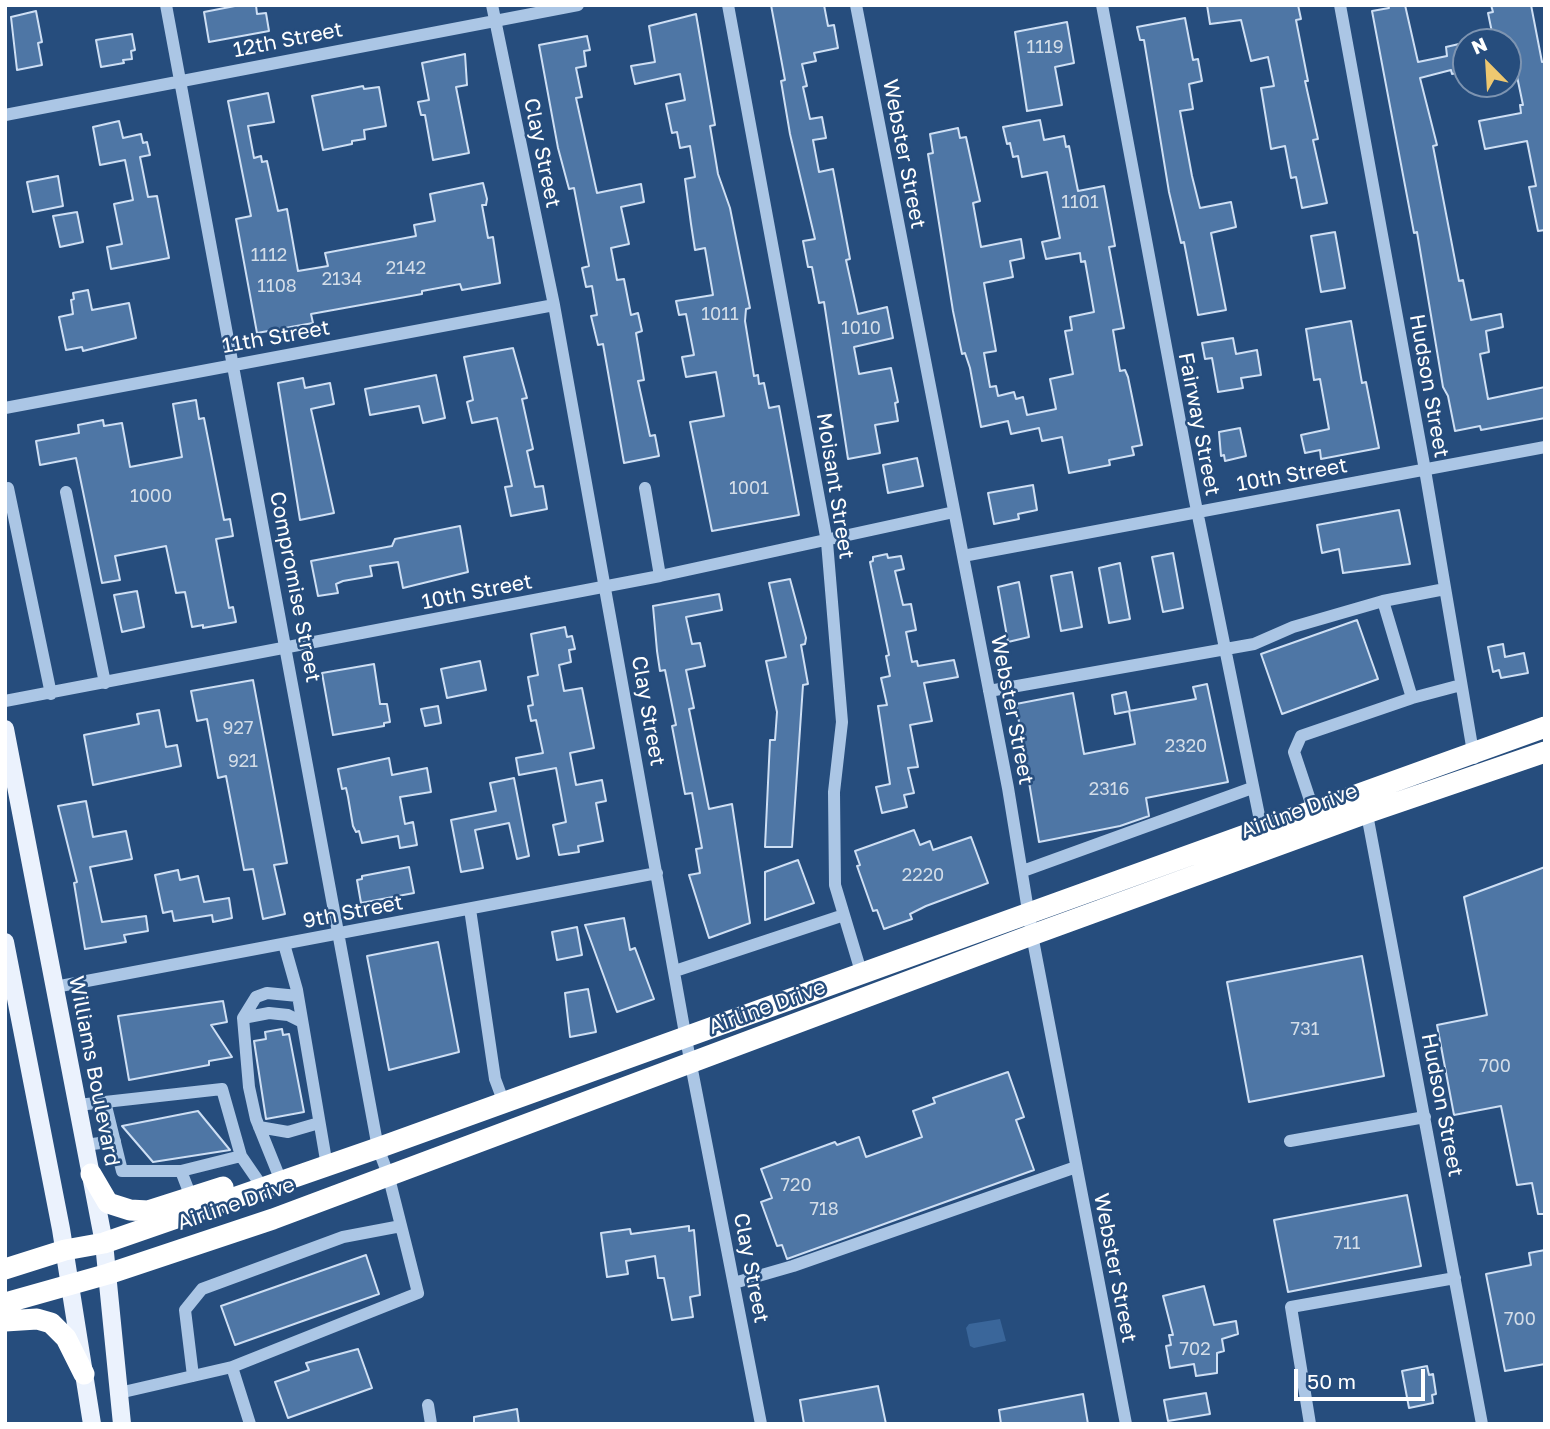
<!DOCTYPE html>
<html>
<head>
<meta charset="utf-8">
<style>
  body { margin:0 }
  #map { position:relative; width:1550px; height:1429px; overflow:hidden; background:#264d7d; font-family:"Golos Text",sans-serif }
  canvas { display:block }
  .frame { position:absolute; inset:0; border:7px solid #fff; pointer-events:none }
  .north { position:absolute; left:1452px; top:28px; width:70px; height:70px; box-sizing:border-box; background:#264d7d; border:2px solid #7d94b1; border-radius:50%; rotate:336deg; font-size:19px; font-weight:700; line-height:28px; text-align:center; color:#fff }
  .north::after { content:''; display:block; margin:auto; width:24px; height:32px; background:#eec870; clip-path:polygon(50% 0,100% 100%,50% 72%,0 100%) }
  .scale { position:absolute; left:1294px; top:1369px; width:131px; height:32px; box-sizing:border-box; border:4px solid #fff; border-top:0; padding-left:9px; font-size:21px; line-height:24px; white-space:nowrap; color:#fff; -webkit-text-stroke:5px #264d7d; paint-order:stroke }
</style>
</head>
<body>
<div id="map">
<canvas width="1550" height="1429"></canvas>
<div class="frame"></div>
<div class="north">N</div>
<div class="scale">50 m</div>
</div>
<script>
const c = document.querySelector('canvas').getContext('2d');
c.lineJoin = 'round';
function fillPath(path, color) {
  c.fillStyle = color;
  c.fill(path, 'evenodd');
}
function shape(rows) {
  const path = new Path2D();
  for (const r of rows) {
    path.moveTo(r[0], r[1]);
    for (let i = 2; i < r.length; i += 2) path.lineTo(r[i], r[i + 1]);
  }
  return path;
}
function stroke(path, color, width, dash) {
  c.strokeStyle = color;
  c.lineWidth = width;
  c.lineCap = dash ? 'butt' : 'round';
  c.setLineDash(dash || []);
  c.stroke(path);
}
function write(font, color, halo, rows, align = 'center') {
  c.font = font + ' "Golos Text",sans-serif';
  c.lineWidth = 5;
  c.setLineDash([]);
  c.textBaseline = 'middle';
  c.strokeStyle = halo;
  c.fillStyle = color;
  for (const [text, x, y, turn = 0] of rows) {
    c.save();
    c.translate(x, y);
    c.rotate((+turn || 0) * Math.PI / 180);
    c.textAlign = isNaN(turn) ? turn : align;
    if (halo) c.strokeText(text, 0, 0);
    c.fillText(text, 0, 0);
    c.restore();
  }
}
const green = shape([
  [1000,1319,1006,1341,974,1348,970,1346,966,1328,969,1324]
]);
const building = shape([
  [240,5,256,5,257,14,266,13,269,31,209,42,204,12,240,5],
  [771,5,824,5,828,26,834,25,838,48,814,53,816,61,802,64,807,86,803,87,810,119,822,117,826,138,813,140,819,172,833,169,850,259,846,260,858,314,887,307,893,338,854,347,859,374,891,368,898,402,895,403,898,421,875,425,880,453,848,459,824,302,819,303,812,267,808,267,803,241,815,239,790,134,781,81,785,80,771,5],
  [1207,5,1298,5,1301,19,1296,20,1308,81,1305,81,1318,139,1313,140,1327,203,1302,208,1296,177,1291,178,1285,146,1271,149,1261,88,1274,86,1268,57,1251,61,1241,20,1210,24,1207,5],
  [1388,5,1405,5,1418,62,1447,56,1446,47,1459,44,1465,71,1452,74,1451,70,1420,78,1437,145,1433,146,1459,281,1463,280,1471,320,1501,314,1503,327,1486,331,1489,352,1480,354,1488,399,1545,387,1545,418,1481,430,1480,426,1455,431,1448,396,1443,387,1417,232,1414,233,1372,11,1389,8,1388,5],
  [1491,5,1531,5,1542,62,1545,61,1545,230,1538,231,1529,187,1536,186,1527,141,1485,149,1479,121,1521,113,1520,105,1523,105,1514,62,1508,63,1508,42,1494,42,1488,13,1493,12,1491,5],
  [36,11,42,42,38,43,42,65,17,70,11,17,36,11],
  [696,14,715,125,710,126,718,174,730,208,750,308,746,309,745,321,754,376,758,375,759,384,764,383,769,408,779,406,799,515,712,531,690,422,724,416,716,372,686,377,682,357,694,355,686,314,679,315,676,301,713,295,705,248,695,250,691,224,685,179,695,177,690,146,680,148,677,132,672,133,666,104,685,100,680,74,635,84,631,66,655,62,649,26,696,14],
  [1185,18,1193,60,1198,59,1202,81,1189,84,1193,109,1180,111,1192,176,1200,208,1231,202,1236,227,1211,233,1226,310,1198,315,1184,242,1181,243,1169,192,1144,40,1140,40,1137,27,1185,18],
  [1067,22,1074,63,1055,67,1062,105,1027,111,1015,32,1067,22],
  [132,34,135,50,131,51,132,59,123,60,124,63,101,67,96,40,132,34],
  [587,36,590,50,584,51,586,66,576,68,582,97,576,98,597,193,641,184,644,202,621,207,629,244,611,248,617,280,624,279,631,315,638,313,642,331,636,333,644,380,638,381,650,436,655,435,659,456,624,463,603,344,598,345,591,316,597,315,592,286,586,287,582,268,589,266,574,188,569,189,558,148,539,45,587,36],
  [465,54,467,85,456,87,469,153,433,160,425,115,421,115,418,102,429,100,422,63,465,54],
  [363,86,364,89,379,87,386,126,364,130,365,139,352,141,352,144,323,150,312,96,363,86],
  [268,93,274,122,248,126,254,158,261,156,262,162,267,161,278,211,287,209,298,271,328,266,325,253,416,236,414,225,435,221,430,194,483,183,487,199,486,205,482,205,488,238,493,237,500,283,462,290,460,284,422,291,422,294,311,314,313,323,257,333,236,219,251,216,228,101,268,93],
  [1040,120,1044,140,1064,136,1066,147,1069,146,1078,191,1104,186,1115,246,1109,247,1124,328,1113,330,1120,371,1125,370,1128,377,1142,445,1132,447,1134,455,1109,460,1110,465,1069,473,1062,437,1042,441,1039,428,1011,434,1008,421,981,427,970,368,965,353,962,354,953,311,928,154,933,153,930,134,958,128,960,138,966,137,980,201,973,203,981,247,1021,239,1024,258,1010,261,1013,277,984,283,996,351,984,353,990,387,996,386,998,396,1014,392,1016,399,1023,397,1027,415,1056,409,1050,379,1073,374,1065,331,1072,330,1070,317,1094,312,1085,261,1081,262,1080,253,1046,259,1042,242,1060,238,1047,172,1022,177,1018,156,1013,157,1010,143,1007,144,1003,127,1040,120],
  [119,121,123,138,141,134,143,143,147,142,150,155,140,157,148,197,157,196,169,258,111,269,107,247,122,244,114,204,133,200,125,160,100,165,93,127,119,121],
  [58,176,63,206,33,212,27,182,58,176],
  [77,212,83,242,60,247,53,216,77,212],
  [1335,232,1345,288,1321,292,1311,236,1335,232],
  [88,290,92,310,129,303,136,338,83,351,82,347,66,350,59,317,73,314,71,300,74,299,73,293,88,290],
  [1351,321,1362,383,1366,382,1379,448,1321,459,1320,450,1305,453,1301,435,1329,429,1320,379,1314,380,1306,329,1351,321],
  [1233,338,1236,354,1257,350,1261,375,1241,378,1243,388,1218,392,1212,358,1205,359,1202,343,1233,338],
  [513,348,527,398,522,399,533,449,527,451,535,487,543,486,547,509,511,516,505,487,512,486,497,418,472,423,467,402,473,400,464,357,513,348],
  [436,375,445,418,423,423,419,406,370,415,365,389,436,375],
  [303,378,305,388,330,383,334,404,311,409,334,513,300,520,278,383,303,378],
  [196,400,199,419,204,418,224,520,230,519,233,536,216,539,229,608,233,607,236,622,203,628,203,625,192,627,185,592,176,593,166,546,115,556,120,580,102,583,76,458,40,465,36,441,79,433,78,425,103,420,104,426,122,423,130,467,182,457,173,404,196,400],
  [1240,428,1246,456,1225,461,1224,455,1221,456,1219,432,1240,428],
  [917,458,923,486,888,493,883,465,917,458],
  [1033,485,1037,510,1018,514,1019,519,994,524,988,493,1033,485],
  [1399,510,1410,564,1343,573,1339,549,1322,553,1317,525,1399,510],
  [460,526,468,572,403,588,398,562,370,566,372,576,343,581,336,584,338,593,318,596,311,561,392,546,395,539,460,526],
  [1173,553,1183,608,1163,612,1152,557,1173,553],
  [887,554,888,558,901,556,904,569,895,571,903,605,911,604,916,630,906,632,912,662,917,661,918,666,954,660,958,677,924,683,932,721,910,725,918,767,908,768,914,793,904,795,907,807,882,813,876,787,890,784,878,706,887,705,881,678,890,676,886,656,889,655,870,562,873,561,873,557,887,554],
  [1120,563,1130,619,1109,623,1099,568,1120,563],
  [1072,572,1082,627,1061,631,1051,576,1072,572],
  [790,579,806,638,805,644,801,645,808,684,803,685,792,847,765,847,770,740,775,740,777,712,766,661,786,657,769,583,790,579],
  [1019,582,1029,637,1008,642,998,587,1019,582],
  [137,591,144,627,122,632,114,595,137,591],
  [719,594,722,610,686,617,692,644,700,643,705,666,686,670,694,708,689,709,709,809,732,804,750,923,709,938,689,875,700,873,696,849,702,848,692,793,685,794,672,726,676,725,665,670,660,671,657,651,653,606,719,594],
  [1357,620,1378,679,1282,714,1261,654,1357,620],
  [565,627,567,637,572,636,575,649,569,650,571,662,559,665,564,691,582,688,594,748,570,753,576,785,602,780,606,801,596,803,603,841,578,846,579,852,559,855,553,825,566,822,556,768,519,775,516,758,543,753,536,720,531,721,528,706,533,705,528,677,538,675,531,634,565,627],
  [1503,644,1505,657,1524,653,1528,673,1501,678,1499,670,1493,672,1488,647,1503,644],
  [480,661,486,690,447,698,441,669,480,661],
  [374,664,380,704,387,704,390,722,384,723,384,726,333,735,322,673,374,664],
  [253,680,287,863,274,865,285,914,263,919,253,869,244,870,226,776,218,778,207,719,197,721,191,691,253,680],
  [1207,684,1228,782,1146,798,1149,816,1120,826,1039,842,1016,704,1073,693,1084,754,1135,744,1129,711,1196,699,1193,687,1207,684],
  [1126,692,1130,711,1115,714,1112,695,1126,692],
  [438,706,441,723,425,726,421,709,438,706],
  [159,710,166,747,177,745,181,766,93,785,84,735,139,724,137,714,159,710],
  [389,758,392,775,427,768,431,792,400,797,405,824,413,822,417,845,400,848,398,836,362,843,359,831,356,832,353,826,348,797,346,788,342,789,338,769,389,758],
  [514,778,529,856,517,859,509,823,475,830,483,868,461,872,451,820,496,811,490,783,514,778],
  [86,801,93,837,126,831,132,859,90,867,102,922,146,916,148,931,124,935,126,942,85,949,74,883,77,882,58,806,86,801],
  [914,830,920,845,930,841,933,850,971,837,988,883,926,906,910,914,912,919,884,929,877,910,873,911,857,866,860,865,855,851,914,830],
  [798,860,814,903,765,920,765,872,798,860],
  [409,867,414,893,361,903,357,880,362,879,362,876,409,867],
  [1545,867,1545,1214,1538,1214,1532,1183,1517,1185,1501,1106,1454,1115,1437,1025,1487,1015,1464,897,1545,867],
  [178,870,180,880,198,876,204,902,229,898,232,918,213,922,212,915,174,921,172,911,163,913,155,875,178,870],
  [624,918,630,950,635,948,654,999,617,1012,585,925,624,918],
  [577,927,582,955,557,960,552,932,577,927],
  [438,942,459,1052,389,1070,367,956,438,942],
  [1362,956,1384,1076,1249,1102,1227,982,1362,956],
  [588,989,596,1032,570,1037,565,993,588,989],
  [223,1001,227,1022,211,1025,232,1057,209,1061,209,1065,129,1080,118,1016,223,1001],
  [282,1029,283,1035,289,1034,304,1112,266,1119,254,1041,266,1039,265,1032,282,1029],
  [1008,1072,1024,1117,1016,1120,1034,1170,787,1259,782,1245,777,1246,761,1202,772,1198,761,1169,835,1142,837,1145,859,1137,866,1157,922,1137,913,1111,935,1103,933,1098,1008,1072],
  [198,1111,230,1150,153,1162,122,1126,198,1111],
  [1407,1195,1421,1266,1288,1292,1274,1220,1407,1195],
  [689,1226,689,1231,694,1230,700,1295,690,1297,693,1317,672,1320,664,1278,658,1278,655,1256,626,1261,628,1274,607,1277,601,1233,630,1229,631,1234,689,1226],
  [1545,1250,1545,1364,1505,1371,1486,1274,1531,1265,1529,1253,1545,1250],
  [366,1255,379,1294,235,1345,221,1306,366,1255],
  [1204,1286,1214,1325,1236,1321,1238,1334,1222,1339,1224,1351,1217,1353,1217,1373,1196,1376,1194,1364,1170,1368,1166,1346,1171,1345,1169,1335,1173,1335,1163,1296,1204,1286],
  [358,1349,372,1388,288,1418,275,1382,309,1370,306,1363,358,1349],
  [1427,1366,1429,1375,1433,1374,1436,1394,1432,1395,1433,1403,1409,1408,1402,1371,1427,1366],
  [878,1386,886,1424,804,1424,800,1400,878,1386],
  [1206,1393,1210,1414,1168,1421,1164,1400,1206,1393],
  [1083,1394,1088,1424,1001,1424,999,1410,1083,1394],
  [517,1409,519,1424,474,1424,474,1417,517,1409]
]);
const minor = shape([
  [166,5,378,1148,388,1174,418,1293,232,1367,250,1424],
  [492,5,554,305,686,1039,761,1424],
  [728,5,827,542,842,722,834,792,835,885,862,975],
  [856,5,1008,788,1032,935,1126,1424],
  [1102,5,1194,496,1263,835],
  [1340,5,1425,470,1474,758],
  [5,115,578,5],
  [5,408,554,305],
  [8,488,51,694],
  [645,488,660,576],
  [66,492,105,683],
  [963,556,1545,447],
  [1383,601,1445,589],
  [989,691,1254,644,1293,627,1383,601,1412,698,1301,736,1294,752,1314,812],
  [1412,698,1461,685],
  [5,701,660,576,954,512],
  [1366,809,1482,1424],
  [1023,871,1252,788],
  [470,909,495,1079,504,1103],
  [284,944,297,990,327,1166],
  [675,971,844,915],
  [55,987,657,873],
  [243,1018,256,997,267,993,298,996],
  [105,1102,122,1171,181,1171],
  [78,1105,222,1089,241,1156],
  [259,1127,288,1132,319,1123],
  [1290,1141,1425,1117],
  [85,1145,115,1141],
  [281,1181,256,1119,249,1087,243,1018,269,1013,288,1015,302,1022],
  [191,1197,181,1171,241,1156,263,1188],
  [734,1283,793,1266,1076,1167],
  [193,1376,185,1310,202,1289,343,1237,401,1226],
  [119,1393,232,1367],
  [428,1405,431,1424],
  [1310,1424,1291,1307,1455,1278]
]);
const major = shape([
  [5,729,104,1243,122,1424],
  [5,942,61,1229,92,1424]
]);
const highway = shape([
  [91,1174,108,1203,130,1210,148,1211,223,1187],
  [5,1269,65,1250,104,1243,378,1148,1545,727],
  [5,1303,108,1274,273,1219,1032,935,1367,813,1545,752],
  [5,1321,37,1319,51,1323,66,1338,84,1374]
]);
const numberNames = [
  ["1119",1045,47],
  ["1101",1080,202],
  ["1112",269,255],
  ["2142",406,268],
  ["2134",342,279],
  ["1108",277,286],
  ["1011",720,314],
  ["1010",861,328],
  ["1001",749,488],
  ["1000",151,496],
  ["927",238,728],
  ["2320",1186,746],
  ["921",243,761],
  ["2316",1109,789],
  ["2220",923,875],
  ["731",1305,1029],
  ["700",1495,1066],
  ["720",796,1185],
  ["718",824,1209],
  ["711",1347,1243],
  ["700",1520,1319],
  ["702",1195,1349]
];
const streetNames = [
  ["12th Street",288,40,-11],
  ["Clay Street",542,153,78],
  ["Webster Street",904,154,79],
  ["11th Street",276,337,-10],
  ["Hudson Street",1429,386,80],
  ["Fairway Street",1199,424,79],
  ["10th Street",1292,475,-10],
  ["Moisant Street",835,486,81],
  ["Compromise Street",295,587,79],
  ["10th Street",477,592,-11],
  ["Webster Street",1012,710,79],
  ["Clay Street",648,711,80],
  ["Airline Drive",1299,811,-20],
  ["9th Street",353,912,-11],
  ["Airline Drive",767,1007,-20],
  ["Williams Boulevard",94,1071,79],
  ["Hudson Street",1442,1105,79],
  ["Airline Drive",236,1204,-19],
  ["Clay Street",751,1268,79],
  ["Webster Street",1115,1268,79]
];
fillPath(green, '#3a669a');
fillPath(building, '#4e76a5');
stroke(building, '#cedff4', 2);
stroke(minor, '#abc6e5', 12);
stroke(major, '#ebf2fd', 18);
stroke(highway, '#fff', 21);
write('18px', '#d3dde8', null, numberNames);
write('21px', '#fff', '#264d7d', streetNames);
</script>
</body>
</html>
